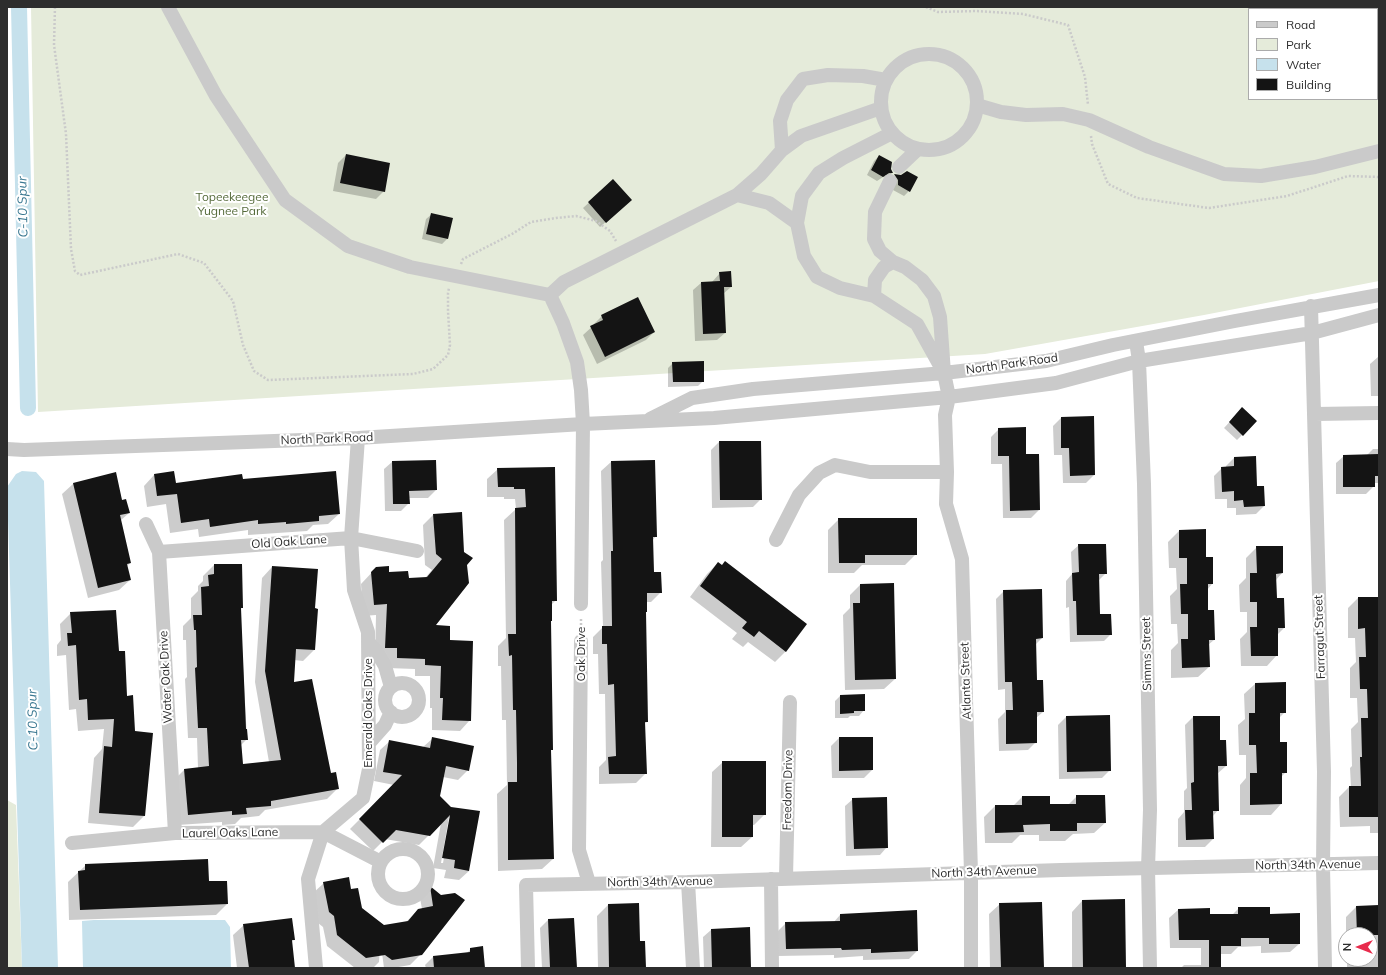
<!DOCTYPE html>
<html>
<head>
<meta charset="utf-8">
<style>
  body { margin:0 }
  #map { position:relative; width:1386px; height:975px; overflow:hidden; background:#fff; font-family:Mulish,sans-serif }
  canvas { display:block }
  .frame { position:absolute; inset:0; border:8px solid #2d2d2d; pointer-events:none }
  .legend { position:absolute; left:1248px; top:8px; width:130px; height:92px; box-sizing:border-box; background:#fff; border:1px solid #ababab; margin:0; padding:5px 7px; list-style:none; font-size:12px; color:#2d2d2d }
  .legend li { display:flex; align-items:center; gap:8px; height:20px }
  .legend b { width:20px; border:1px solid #ababab }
  .north { position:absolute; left:1338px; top:927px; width:40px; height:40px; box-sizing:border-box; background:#fff; border:1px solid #ababab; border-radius:50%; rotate:270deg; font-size:11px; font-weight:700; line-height:16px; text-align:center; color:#2d2d2d }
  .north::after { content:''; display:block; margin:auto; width:14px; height:18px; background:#e82b4c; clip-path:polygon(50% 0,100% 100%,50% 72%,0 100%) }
</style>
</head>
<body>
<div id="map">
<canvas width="1386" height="975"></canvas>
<div class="frame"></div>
<ul class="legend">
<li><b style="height:5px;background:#cacaca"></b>Road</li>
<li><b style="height:11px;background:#e5ebda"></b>Park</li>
<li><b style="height:11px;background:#c6e1ec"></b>Water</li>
<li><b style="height:11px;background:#141414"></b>Building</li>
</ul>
<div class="north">N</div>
</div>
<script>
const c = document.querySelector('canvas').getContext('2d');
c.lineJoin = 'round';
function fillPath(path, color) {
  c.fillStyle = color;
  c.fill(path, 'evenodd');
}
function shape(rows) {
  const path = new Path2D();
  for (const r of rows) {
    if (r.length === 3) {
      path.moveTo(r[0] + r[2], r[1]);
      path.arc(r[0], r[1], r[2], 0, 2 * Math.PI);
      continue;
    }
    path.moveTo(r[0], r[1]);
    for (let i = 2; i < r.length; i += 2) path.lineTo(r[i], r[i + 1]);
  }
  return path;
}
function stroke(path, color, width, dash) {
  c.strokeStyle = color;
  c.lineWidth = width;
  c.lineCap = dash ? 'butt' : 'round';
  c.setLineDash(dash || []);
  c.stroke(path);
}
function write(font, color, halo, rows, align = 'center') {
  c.font = font + ' Mulish,sans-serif';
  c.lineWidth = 4;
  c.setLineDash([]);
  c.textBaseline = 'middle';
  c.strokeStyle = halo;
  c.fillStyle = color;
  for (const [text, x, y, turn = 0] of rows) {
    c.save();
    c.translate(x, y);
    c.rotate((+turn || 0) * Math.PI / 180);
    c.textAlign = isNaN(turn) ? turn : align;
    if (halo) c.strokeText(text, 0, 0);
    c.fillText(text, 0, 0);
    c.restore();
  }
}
const green = shape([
  [31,7,1379,7,1379,281,1204,315,985,354,38,412],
  [1249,9,1377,9,1377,99,1249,99],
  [7,800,16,805,22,968,7,968]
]);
const water = shape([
  [22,471,36,472,44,481,58,968,22,968,7,487,16,474],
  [94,920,225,920,230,927,231,968,83,968,82,921]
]);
const shadow = shape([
  [346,155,384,191,376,199,333,191,338,163],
  [879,156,892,173,887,178,883,177,877,181,867,175,874,161],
  [895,175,909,191,904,196,893,190,890,180],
  [613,181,625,205,600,227,583,208],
  [432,214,452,219,447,239,442,244,422,239,426,219],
  [720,273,731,287,723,294,725,333,717,340,695,341,693,290,701,283,712,282],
  [602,316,654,332,646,340,597,364,583,335,594,325,594,324],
  [1378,357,1379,357,1379,396,1371,396,1370,364],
  [673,363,703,381,698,386,668,387,668,368],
  [1237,414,1242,435,1237,440,1224,428],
  [1061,418,1094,475,1086,483,1063,483,1062,455,1054,455,1053,426],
  [999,429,1025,455,1039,510,1031,518,1003,518,1002,464,991,464,991,437],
  [719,442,761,499,753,507,712,508,711,450],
  [1373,449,1379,449,1379,483,1374,483,1374,486,1366,494,1336,494,1336,463,1344,456,1366,456],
  [1234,458,1256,487,1263,487,1264,506,1256,514,1236,515,1236,508,1227,508,1227,499,1215,499,1214,476,1222,468,1226,467,1226,466],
  [392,462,436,490,428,498,409,498,409,503,401,511,385,511,384,469],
  [611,462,656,536,652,541,653,573,661,592,651,602,646,602,645,613,647,722,644,724,646,773,636,783,599,784,599,767,606,760,605,694,599,694,598,654,593,654,593,637,603,627,601,562,603,560,601,471],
  [554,468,556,600,551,605,551,621,550,623,552,749,550,751,553,859,542,869,498,871,497,794,507,785,506,720,502,720,501,666,498,666,498,646,506,638,504,520,516,509,515,499,504,499,504,497,487,497,487,479,498,469],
  [115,473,122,501,129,513,120,521,130,563,127,566,130,580,119,590,88,598,62,494,73,484],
  [154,475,175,484,242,480,339,514,328,524,313,525,307,531,248,535,248,530,199,537,198,529,170,533,166,504,147,507,144,486],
  [433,515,463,552,466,565,434,626,449,641,470,720,460,731,432,730,432,708,430,708,430,676,415,676,415,669,387,668,375,658,376,615,363,616,361,584,376,568,408,580,425,578,432,570,425,565,423,525],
  [839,519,916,554,905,565,862,565,854,573,828,573,828,530],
  [1179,531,1205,558,1212,584,1207,590,1207,611,1214,640,1208,645,1209,667,1198,677,1171,678,1171,650,1178,643,1177,624,1171,624,1170,596,1177,589,1176,568,1169,568,1168,542],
  [1079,545,1106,573,1099,580,1099,615,1111,634,1104,641,1070,642,1069,607,1066,608,1066,581,1072,574,1071,552],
  [1257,547,1282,573,1276,580,1276,599,1284,628,1277,635,1277,655,1267,666,1241,666,1240,639,1247,632,1247,612,1240,612,1239,585,1246,578,1246,558],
  [718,563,786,651,775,662,748,642,743,647,732,639,737,633,690,597,707,574],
  [214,565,241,565,242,608,240,609,247,739,241,745,242,765,269,762,255,682,262,578,272,567,314,609,317,609,314,650,303,661,294,660,292,683,330,774,338,788,327,799,265,810,259,816,241,818,235,824,222,825,222,822,178,825,174,780,184,770,198,768,197,738,188,738,185,679,187,677,186,640,183,640,183,626,191,618,191,598,198,591,198,586,203,581,203,576],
  [860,585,895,679,884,689,845,690,843,615,850,608,850,595],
  [1004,591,1042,638,1035,645,1036,681,1043,712,1036,718,1036,742,1028,750,999,751,998,719,1005,712,1005,689,998,690,996,599],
  [1358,598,1379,598,1379,833,1370,833,1370,826,1340,827,1339,797,1349,787,1351,787,1350,768,1352,766,1351,729,1358,722,1357,698,1350,698,1350,668,1356,662,1355,638,1348,638,1348,608],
  [71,613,118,652,134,732,152,734,144,816,133,827,88,823,94,758,102,749,104,729,78,731,76,709,69,710,66,655,57,656,57,645,61,640,60,624],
  [1255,684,1285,712,1279,718,1279,743,1286,772,1281,777,1281,804,1271,815,1240,815,1240,785,1246,778,1246,755,1239,755,1238,725,1245,719,1244,694],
  [864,695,864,710,859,716,850,716,848,718,835,718,835,701,840,696],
  [1066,717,1110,770,1102,778,1059,779,1058,725],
  [1193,717,1219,741,1226,766,1217,774,1218,810,1213,816,1213,839,1205,847,1178,847,1178,819,1184,812,1184,791,1187,788,1185,725],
  [839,738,872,770,864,778,832,778,831,746],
  [432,739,468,770,458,780,443,777,439,797,451,808,469,871,459,880,444,878,446,870,433,868,441,823,419,845,385,839,373,851,350,829,394,785,374,781,380,750,390,741,423,747],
  [449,817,451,817,443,863,441,863],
  [723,762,765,814,754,825,752,825,752,837,741,847,711,847,712,772],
  [1077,796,1105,823,1094,833,1073,834,1065,841,1039,841,1039,835,1020,835,1012,843,985,843,984,817,995,806,1013,806,1022,797,1049,797,1049,805,1068,805],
  [853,799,887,847,880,855,846,856,845,806],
  [86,865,208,882,227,904,216,915,69,920,68,882],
  [324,883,350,890,361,909,383,927,406,922,418,910,422,909,420,898,430,888,441,896,421,954,410,965,393,968,384,968,381,945,380,945,379,962,373,968,355,968,327,946,323,927,318,923,313,893],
  [1082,901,1125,968,1072,968,1072,912],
  [1000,904,1043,968,990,968,989,914],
  [608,905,639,942,645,968,598,968,597,916],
  [1379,906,1379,968,1347,968,1347,959,1370,959,1370,935,1346,935,1346,917,1356,907],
  [1239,908,1269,915,1299,944,1290,952,1261,953,1261,946,1238,947,1231,954,1220,954,1220,968,1181,968,1184,965,1201,965,1201,948,1170,948,1169,918,1178,910,1209,915,1232,915],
  [840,915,917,951,909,959,863,960,863,956,834,958,834,955,778,956,778,931,786,923,833,923],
  [548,920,576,968,542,968,540,928],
  [244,925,294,940,291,942,294,968,237,968,233,935],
  [711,930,750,968,704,968,703,937],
  [471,949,484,968,426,968,425,965,433,957,466,954]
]);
const canal = shape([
  [19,7,28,408]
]);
const building = shape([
  [346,154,390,163,385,192,340,183],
  [879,155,892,162,891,169,893,173,889,173,883,177,871,170],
  [907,171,918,177,910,192,898,185,898,180,894,174,901,175],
  [613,179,632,200,606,223,588,202],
  [431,213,453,218,448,239,426,234],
  [731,271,732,287,724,287,726,333,703,334,701,282,720,281,719,272],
  [638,297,655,332,605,357,590,326,603,320,601,315],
  [704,361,704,382,673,382,672,362],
  [1242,407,1257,421,1243,436,1229,422],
  [1094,416,1095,475,1070,476,1069,448,1061,448,1061,417],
  [1026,427,1026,454,1039,454,1040,510,1010,511,1009,456,998,456,998,428],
  [719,441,761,441,762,500,720,500],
  [1379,454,1379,476,1375,476,1375,487,1343,487,1343,455],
  [1256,456,1257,486,1264,486,1265,506,1244,507,1243,500,1234,501,1234,491,1222,492,1221,467,1234,466,1234,457],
  [436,460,437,490,409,491,410,504,393,504,392,461],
  [655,460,657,537,653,537,654,572,661,572,662,593,647,593,647,612,646,612,648,722,645,722,647,774,609,774,608,757,616,756,614,684,608,685,607,644,602,644,602,626,612,626,611,551,613,551,611,461],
  [555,467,557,601,552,601,552,621,551,621,553,750,551,750,554,859,508,860,508,782,517,782,517,763,516,710,513,710,512,655,509,656,508,634,516,634,515,508,526,507,525,489,514,489,514,487,498,487,497,468],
  [174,471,176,483,242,474,243,479,336,471,340,514,319,516,319,521,286,524,286,522,258,524,258,520,210,527,209,519,181,523,177,494,157,496,154,474],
  [116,472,122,500,126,499,130,513,120,515,131,563,127,564,131,580,98,588,73,483],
  [462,512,464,552,473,558,467,565,469,583,436,625,450,626,450,640,473,641,471,721,442,720,443,698,440,698,441,666,425,665,425,659,397,658,397,648,385,648,387,604,374,605,371,572,376,567,389,566,389,572,408,571,409,578,427,577,442,559,436,554,433,514],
  [838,518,917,518,917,555,865,555,865,563,839,563],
  [1206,529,1206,557,1213,557,1213,584,1208,584,1208,610,1214,610,1215,640,1209,640,1210,667,1182,668,1181,639,1188,639,1188,614,1181,614,1180,584,1187,584,1187,558,1179,558,1179,530],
  [1078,544,1106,544,1107,574,1099,574,1100,614,1111,614,1112,635,1077,635,1076,601,1073,601,1072,573,1079,572],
  [1256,546,1283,546,1283,573,1276,574,1277,598,1284,598,1285,628,1278,628,1278,656,1251,656,1250,627,1257,627,1257,602,1250,602,1250,573,1257,573],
  [725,561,807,624,786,652,759,631,754,637,742,628,747,622,700,586,718,562,722,565],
  [214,564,242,564,243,608,241,608,246,729,247,729,248,740,241,740,243,764,281,760,265,671,272,566,318,569,315,608,318,609,315,650,296,649,294,682,312,679,331,773,336,772,339,789,271,801,271,806,246,808,247,814,232,815,232,811,188,815,184,769,209,766,207,728,198,728,195,668,197,667,196,630,194,630,193,615,202,615,201,587,209,586,208,575,214,574],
  [894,583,896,679,855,680,853,603,860,603,860,584],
  [1042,589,1043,638,1036,639,1037,680,1043,680,1044,712,1037,712,1037,743,1006,744,1006,710,1013,710,1012,682,1005,682,1003,590],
  [1358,597,1379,597,1379,817,1349,817,1349,786,1361,786,1360,757,1362,757,1361,718,1368,718,1367,689,1360,689,1359,657,1366,657,1365,628,1358,629],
  [116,610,119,651,125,651,127,696,133,695,135,731,153,733,145,816,99,813,104,746,112,747,114,719,88,720,87,699,79,700,76,645,68,646,67,633,72,633,70,612],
  [1286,682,1286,713,1280,713,1280,742,1287,742,1287,773,1282,773,1282,804,1250,805,1250,773,1257,773,1256,745,1249,745,1249,713,1255,713,1255,683],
  [865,694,865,711,854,711,854,713,840,714,840,695],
  [1110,715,1111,771,1067,772,1066,716],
  [1193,716,1220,716,1220,740,1226,740,1227,766,1218,766,1219,811,1213,811,1214,839,1186,840,1185,810,1192,810,1191,783,1194,782],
  [432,737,474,746,469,771,446,766,440,796,451,807,480,811,469,871,454,868,455,860,442,858,450,815,430,836,396,830,383,843,359,819,402,775,383,772,389,740,430,748],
  [839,737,873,737,873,770,839,771],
  [722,761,766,761,766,815,753,815,753,837,722,837],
  [1076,795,1105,795,1106,823,1077,823,1077,831,1050,831,1050,824,1023,825,1024,832,995,833,995,805,1022,805,1022,796,1050,796,1050,804,1076,804],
  [887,797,888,848,854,849,852,798],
  [208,859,209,881,227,881,228,904,80,910,78,871,85,870,85,864],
  [349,877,351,889,358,888,362,908,384,925,408,921,418,909,433,906,430,886,441,895,455,893,465,900,422,955,392,960,385,955,366,958,337,935,334,916,329,912,323,882],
  [1125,899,1126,968,1083,968,1082,900],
  [1042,902,1044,968,1001,968,999,903],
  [639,903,640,941,645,941,646,968,609,968,608,904],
  [1379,905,1379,935,1357,935,1356,906],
  [1238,907,1270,907,1270,914,1300,913,1300,944,1269,944,1269,938,1241,938,1241,946,1221,946,1221,968,1209,968,1209,940,1179,940,1178,909,1210,908,1210,914,1238,914],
  [917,910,918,951,871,953,871,949,842,950,841,948,786,949,785,922,840,921,840,914],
  [292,918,295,940,292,940,295,968,249,968,243,924],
  [574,918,577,968,550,968,548,919],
  [750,927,751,968,712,968,711,929],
  [483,946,485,968,434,968,433,956,470,952,470,948]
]);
const path = shape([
  [55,7,54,45,66,134,71,249,75,271,80,275,178,254,204,263,233,301,243,345,254,371,268,380,413,374,433,369,448,355,450,345,448,311,448,293,449,288],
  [926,7,938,12,976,11,1023,14,1068,25,1085,77,1088,105],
  [1091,136,1092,144,1108,184,1137,198,1209,208,1287,196,1348,176,1379,177],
  [461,264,463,259,512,234,531,222,556,218,576,216,596,221,610,231,616,241],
  [581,629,581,618]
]);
const minor = shape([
  [168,7,216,96,285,200,348,246,410,267,550,295,564,282,737,195,761,174,782,150,801,136,881,108],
  [929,102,48],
  [977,105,1001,112,1026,115,1063,114,1089,120,1149,147,1224,174,1261,176,1315,167,1379,151],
  [892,133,843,158,819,173,802,196,797,223,804,256,817,277,840,288,874,296,917,324,943,371],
  [782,150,780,121,787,100,803,79,828,75,863,76,886,80],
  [899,167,918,149],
  [890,181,875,212,874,239,880,251,893,262,905,267,922,280,934,296,940,317,944,373,949,397,945,415,947,472,946,504,962,559,971,873,971,968],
  [737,195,769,203,797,223],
  [550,295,563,323,577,362,581,390,583,424,581,604],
  [874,296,875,280,884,267,893,262],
  [1311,306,1324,772,1323,866,1325,968],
  [1136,341,1139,361,1144,484,1150,810,1148,868,1150,968],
  [1315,414,1379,413],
  [650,419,692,398,753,389,944,373,1046,361,1113,345,1235,321,1379,295],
  [7,449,24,450,358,438,583,424,714,418,949,397,1056,383,1139,361,1312,333,1379,315],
  [146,524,159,552,175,833],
  [776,540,799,495,819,473,835,465,870,472,947,472],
  [159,552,351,538,417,551],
  [581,641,579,850,589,883],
  [368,642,376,650,385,666,391,687],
  [402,700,17],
  [369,743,385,725,391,712],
  [72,843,175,833,323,832,381,862],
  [403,874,25],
  [786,878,790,702],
  [771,879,772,968],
  [688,882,693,968],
  [316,968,308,879,323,832,363,798,369,769,368,632,354,590,351,538,358,438],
  [528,968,526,885,688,882,1061,870,1379,863]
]);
const parkNames = [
  ["Topeekeegee",232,197],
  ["Yugnee Park",232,211]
];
const streetNames = [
  ["North Park Road",1012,364,-8],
  ["North Park Road",327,439,-2],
  ["Old Oak Lane",289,542,-4],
  ["Farragut Street",1320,637,-92],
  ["Oak Drive",581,654,-90],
  ["Simms Street",1147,654,-91],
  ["Water Oak Drive",166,677,-93],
  ["Atlanta Street",966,681,-92],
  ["Emerald Oaks Drive",368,713,-90],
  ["Freedom Drive",788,790,-89],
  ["Laurel Oaks Lane",230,833,-1],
  ["North 34th Avenue",1308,865,-1],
  ["North 34th Avenue",984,872,-2],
  ["North 34th Avenue",660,882,-1]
];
const waterNames = [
  ["C-10 Spur",23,207,-91],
  ["C-10 Spur",33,720,-91]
];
fillPath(green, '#e5ebda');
fillPath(water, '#c6e1ec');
fillPath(shadow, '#0003');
stroke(canal, '#c6e1ec', 16);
fillPath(building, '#141414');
stroke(path, '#cacaca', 2.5, [2, 2]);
stroke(minor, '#cacaca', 14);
write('12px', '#556a3a', '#fff', parkNames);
write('12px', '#2d2d2d', '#fff', streetNames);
write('italic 13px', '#3a7891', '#fff', waterNames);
</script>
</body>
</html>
